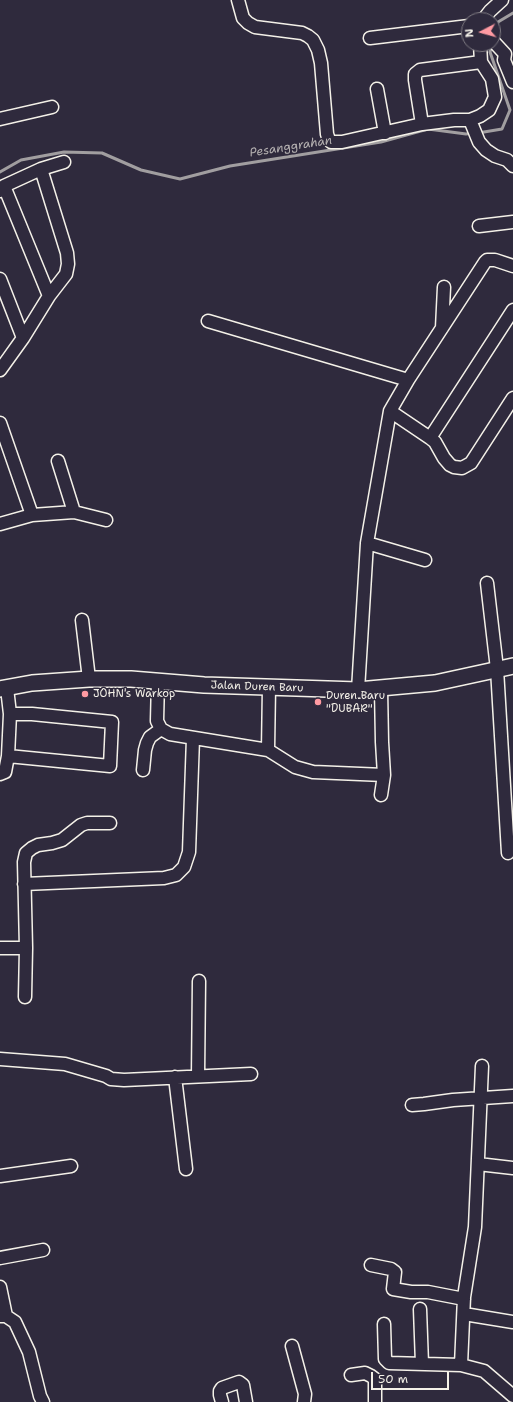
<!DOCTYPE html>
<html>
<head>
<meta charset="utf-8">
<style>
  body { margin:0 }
  #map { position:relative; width:513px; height:1402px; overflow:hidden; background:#2f2a3d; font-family:"Shantell Sans",sans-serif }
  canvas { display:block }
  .north { position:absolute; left:461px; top:12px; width:40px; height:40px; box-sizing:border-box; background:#2f2a3d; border:1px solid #7e7a81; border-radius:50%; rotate:264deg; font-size:11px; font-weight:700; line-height:16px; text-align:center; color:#f4f1e8 }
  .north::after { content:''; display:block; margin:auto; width:14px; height:18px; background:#ff9aa2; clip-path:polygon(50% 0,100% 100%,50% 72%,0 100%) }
  .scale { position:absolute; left:371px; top:1372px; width:78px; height:18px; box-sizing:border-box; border:2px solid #f4f1e8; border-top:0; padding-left:5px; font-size:12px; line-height:14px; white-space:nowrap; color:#f4f1e8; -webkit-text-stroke:3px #2f2a3d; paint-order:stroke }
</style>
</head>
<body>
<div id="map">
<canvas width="513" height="1402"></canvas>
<div class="north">N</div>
<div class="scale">50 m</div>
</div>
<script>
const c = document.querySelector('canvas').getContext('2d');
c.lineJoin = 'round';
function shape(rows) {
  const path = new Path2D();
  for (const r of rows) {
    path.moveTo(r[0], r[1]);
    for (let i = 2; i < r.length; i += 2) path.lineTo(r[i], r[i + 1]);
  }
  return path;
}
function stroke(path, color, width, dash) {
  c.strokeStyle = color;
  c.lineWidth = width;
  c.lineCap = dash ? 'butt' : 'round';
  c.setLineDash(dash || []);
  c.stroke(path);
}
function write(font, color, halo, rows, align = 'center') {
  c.font = font + ' "Shantell Sans",sans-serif';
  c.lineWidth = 3;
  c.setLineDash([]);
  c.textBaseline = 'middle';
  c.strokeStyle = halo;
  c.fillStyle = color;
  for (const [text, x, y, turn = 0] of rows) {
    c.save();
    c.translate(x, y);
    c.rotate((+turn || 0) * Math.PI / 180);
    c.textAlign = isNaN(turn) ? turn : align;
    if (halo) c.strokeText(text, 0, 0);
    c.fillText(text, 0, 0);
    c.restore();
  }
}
const stream = shape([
  [494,38,498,22,513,13],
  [478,133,502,129,510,110,490,52,492,44],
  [0,172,21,160,64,152,102,153,141,170,180,179,230,166,381,142,428,129,466,134,473,133]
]);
const minor = shape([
  [238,0,243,18,248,23,255,27,302,33,308,36,313,40,318,50,321,63,327,134,329,140,331,142,342,142,422,124,454,120,470,120],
  [483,20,490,11,502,0],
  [370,38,469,26],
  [493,41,505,54],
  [480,44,481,62,492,79,495,97,489,110,480,116,470,120,479,142,486,150,495,156,507,160,513,166],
  [505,54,504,60,513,82],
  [377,89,385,133],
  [0,119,52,107],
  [422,124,415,80,415,74,420,70,481,62],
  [4,186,49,296],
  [0,191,4,186,41,169,64,162],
  [479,226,513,222],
  [0,279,23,338],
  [208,321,408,380],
  [442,328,444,287],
  [0,370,23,338,49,296,66,274,68,264,67,253,41,169],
  [390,411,430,438,435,442,444,458,450,465,454,467,462,468,471,463,513,398],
  [0,423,32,515,74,512,106,520],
  [430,438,513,310],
  [58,461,74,512],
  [0,524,32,515],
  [367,543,425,560],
  [487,583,497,669,508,853],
  [82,620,89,679],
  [158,681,157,721,161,729,170,734,268,750,295,767,313,772,384,775],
  [358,690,367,543,390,411,408,380,485,262,487,260,495,260,513,266],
  [268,750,269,687],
  [8,756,110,766,112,722,32,714,10,714],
  [143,770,145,750,147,743,150,737,161,729],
  [0,774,5,772,8,756,10,714,7,688],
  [381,795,384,775,382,742,381,689],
  [24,884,164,878,176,875,184,867,189,852,193,738],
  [0,948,26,948],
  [25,997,26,948,24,862,26,853,32,848,38,845,52,843,62,840,81,825,87,823,110,823],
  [0,1059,65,1064,106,1076,111,1079,124,1080,251,1074],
  [198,1076,199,981],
  [175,1077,186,1169],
  [412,1105,424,1104,453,1100,513,1096],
  [478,1164,513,1168],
  [0,1176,71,1166],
  [0,1258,43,1250],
  [371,1265,391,1269,395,1272,393,1289,411,1292,428,1292,464,1299],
  [0,1287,6,1316],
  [420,1309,422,1364],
  [464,1314,513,1322],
  [0,1316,6,1316,15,1322,29,1352,40,1396,43,1402],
  [384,1324,385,1359,389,1363,461,1365,484,1371,513,1396],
  [292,1346,305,1394,304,1402],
  [461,1365,464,1297,475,1227,482,1066],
  [351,1375,365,1373,371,1376,375,1379,375,1402],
  [222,1402,220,1395,220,1391,222,1388,239,1382,243,1385,246,1402]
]);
const tertiary = shape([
  [0,689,32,683,89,679,131,679,204,685,358,690,435,683,513,666]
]);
const markers = [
  [85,694,4,"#ff9aa2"],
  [318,702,4,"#ff9aa2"]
];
const streetNames = [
  ["Jalan Duren Baru",257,687,2]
];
const poiNames = [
  ["JOHN's Warkop",93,694],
  ["Duren Baru",326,696],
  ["\"DUBAR\"",326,709]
];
const waterNames = [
  ["Pesanggrahan",291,147,-9]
];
stroke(stream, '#a19ea0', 3);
stroke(minor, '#f4f1e8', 15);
stroke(tertiary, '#f4f1e8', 18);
stroke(minor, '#2f2a3d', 12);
stroke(tertiary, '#2f2a3d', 15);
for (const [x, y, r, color] of markers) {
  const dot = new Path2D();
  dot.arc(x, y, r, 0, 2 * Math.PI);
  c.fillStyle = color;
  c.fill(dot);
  stroke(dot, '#2f2a3d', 1.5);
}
write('11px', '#f4f1e8', '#2f2a3d', streetNames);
write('11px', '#f4f1e8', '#2f2a3d', poiNames, 'left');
write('italic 12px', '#b6b2b2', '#2f2a3d', waterNames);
</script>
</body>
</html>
